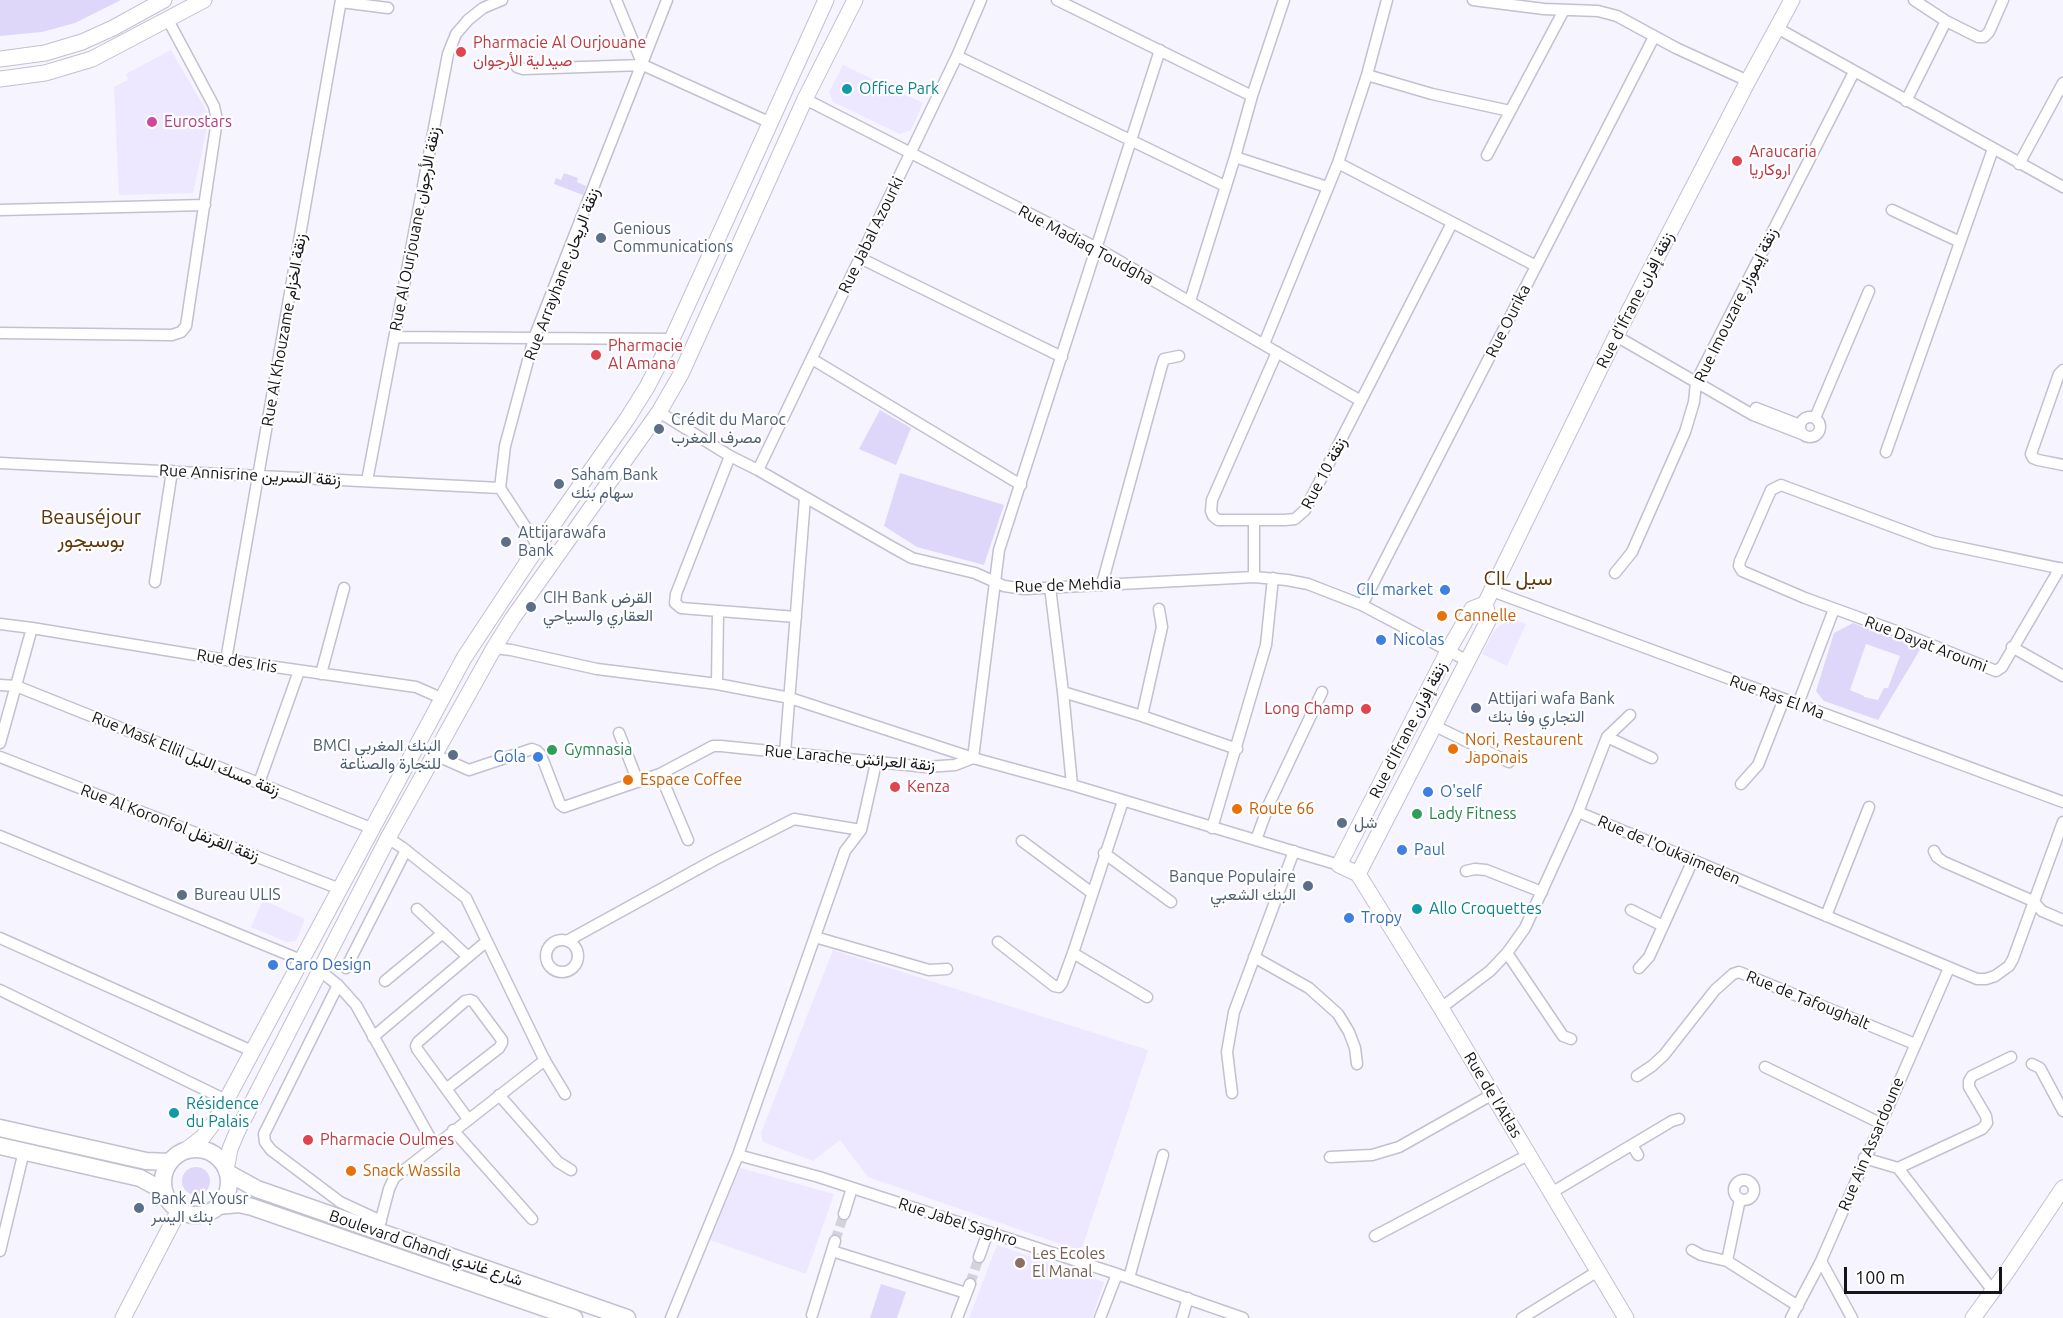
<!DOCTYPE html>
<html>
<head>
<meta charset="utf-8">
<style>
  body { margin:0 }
  #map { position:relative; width:2063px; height:1318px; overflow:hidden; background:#f6f4fe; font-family:Ubuntu,sans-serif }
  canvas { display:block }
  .scale { position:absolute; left:1844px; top:1267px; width:158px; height:27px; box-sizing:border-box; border:3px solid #16141a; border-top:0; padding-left:8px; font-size:18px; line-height:21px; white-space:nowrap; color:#16141a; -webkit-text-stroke:4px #fff; paint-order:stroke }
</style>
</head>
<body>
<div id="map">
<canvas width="2063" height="1318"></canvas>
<div class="scale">100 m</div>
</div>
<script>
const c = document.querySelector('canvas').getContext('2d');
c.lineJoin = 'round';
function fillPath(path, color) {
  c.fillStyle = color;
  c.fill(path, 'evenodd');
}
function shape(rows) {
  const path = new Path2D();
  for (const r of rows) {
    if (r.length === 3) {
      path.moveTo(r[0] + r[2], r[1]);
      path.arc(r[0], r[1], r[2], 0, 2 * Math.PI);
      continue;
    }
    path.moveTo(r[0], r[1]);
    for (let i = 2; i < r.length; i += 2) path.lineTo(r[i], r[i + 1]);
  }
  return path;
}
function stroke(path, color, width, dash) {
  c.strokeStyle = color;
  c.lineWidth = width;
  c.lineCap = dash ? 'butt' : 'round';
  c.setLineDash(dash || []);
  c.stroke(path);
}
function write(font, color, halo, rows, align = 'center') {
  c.font = font + ' Ubuntu,Vazirmatn,sans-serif';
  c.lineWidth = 4.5;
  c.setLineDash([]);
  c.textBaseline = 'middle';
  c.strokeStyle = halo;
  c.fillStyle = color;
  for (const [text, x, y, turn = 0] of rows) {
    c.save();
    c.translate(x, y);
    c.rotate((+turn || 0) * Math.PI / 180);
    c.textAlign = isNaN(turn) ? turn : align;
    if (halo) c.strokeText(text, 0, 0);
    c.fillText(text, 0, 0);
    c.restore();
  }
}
const built = shape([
  [171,50,208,114,208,123,193,193,119,195,114,87,128,80,126,74],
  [843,65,923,103,911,130,900,134,833,102,829,92],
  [1515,620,1526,624,1507,666,1482,654,1494,631,1502,624],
  [263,900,305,919,296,941,287,942,251,927],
  [833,950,1148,1050,1081,1251,868,1177,840,1140,813,1161,763,1142,761,1133],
  [740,1168,834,1194,806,1274,710,1240],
  [997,1245,1104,1282,1092,1318,969,1318]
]);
const green = shape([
  [0,0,121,0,75,23,42,32,0,36],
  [564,173,578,178,577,182,586,186,583,195,554,184,556,178,561,180],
  [880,410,911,428,896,465,859,449],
  [900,473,1004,505,984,565,917,547,884,526],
  [1853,623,1921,648,1878,720,1824,701,1816,691,1834,633],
  [1866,644,1900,656,1888,688,1884,688,1878,700,1864,697,1864,696,1850,690],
  [196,1181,14],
  [881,1284,906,1292,897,1318,870,1318]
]);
const streetTunnel = shape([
  [835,1241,844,1214],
  [970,1284,979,1257]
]);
const street = shape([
  [616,0,643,65],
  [1057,0,1252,96],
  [1473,0,1544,9,1598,11,1617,16,1676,48,1748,81],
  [1914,0,1946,21,1978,37,1984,37,1989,32,2003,0],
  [341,2,388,8],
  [1777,28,2063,187],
  [957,56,1225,186],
  [517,67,523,69,643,65,771,123],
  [1367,75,1432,94,1510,111],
  [805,99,1097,248,1361,401],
  [1906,101,1946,21],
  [1487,155,1564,10],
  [1235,157,1327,187],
  [1338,163,1536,266],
  [2019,164,2063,83],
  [0,210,205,205],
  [1892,210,1960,242],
  [860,258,1062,357],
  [1190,301,1235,157,1252,96,1284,0],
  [0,333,172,335,181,332,186,326,217,120,214,106,168,20],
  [1616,336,1753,415,1802,434],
  [395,337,672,339],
  [1264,344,1338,163,1367,75,1387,0],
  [1277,352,1212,500,1211,511,1213,516,1218,520,1285,520,1295,519,1305,510,1452,223],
  [812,359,1021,485],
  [2063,370,2059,374,2031,454,2033,458,2038,460,2063,465],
  [659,412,730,456,758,470,892,547,912,558,975,573,1004,586,1024,589,1254,577,1287,580,1308,584,1362,605,1466,660],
  [1753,415,1756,408,1800,425],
  [1810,427,10],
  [1815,418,1869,291],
  [1886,452,1993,149],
  [730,456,676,594,675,603,681,608,796,617],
  [0,463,500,488],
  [758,470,957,56,981,0],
  [367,481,448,54,456,34,468,20,483,8,502,0],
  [538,546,500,488,505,446,534,338,667,0],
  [2060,568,2002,667,1996,671,1907,635,1805,598,1742,571,1739,566,1740,561,1771,490,1781,485,1934,542,2063,569],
  [1615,573,1632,552,1685,432,1694,402,1696,383,1701,372,1854,72],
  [1254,577,1254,520],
  [155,582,172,471],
  [1102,584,1162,365,1164,359,1179,356],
  [1050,587,1063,692,1072,785],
  [1492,591,2063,802],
  [1362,605,1654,37],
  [0,624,32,628,226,660,416,687,441,698],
  [2012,647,2063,676],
  [494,648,511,650,597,669,717,684,790,698,973,758,999,550,1160,50],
  [226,660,341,0],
  [321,674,344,588],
  [717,684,718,611],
  [0,685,16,686,371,828],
  [1063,692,1142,716,1237,749],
  [1798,704,1834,609],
  [1142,716,1162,627,1159,609],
  [1433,725,1509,762],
  [619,733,638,782],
  [1607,737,1652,758],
  [0,743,32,628],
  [785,753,805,498],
  [435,755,469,770,532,749,537,751,541,755,560,804,564,807,660,774,713,746,721,746,926,767,955,765,973,758,1072,785,1339,865],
  [0,757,340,889],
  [660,774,688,840],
  [259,783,299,671],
  [1741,784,1758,765,1784,699],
  [1578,812,1977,979,1986,979,1995,976,2009,966,2013,959,2063,822],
  [1212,828,1266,645,1273,578],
  [0,836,301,960],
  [388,838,403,848,466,898,544,1059,565,1094],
  [1256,840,1269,804,1322,692],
  [1022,841,1092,893],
  [1934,851,1937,857,1944,862,2033,901,2042,911,2063,920],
  [1104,853,1171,902],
  [1466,871,1475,869,1486,870,1542,892],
  [417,909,468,957],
  [1631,910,1663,926],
  [1826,916,1869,807],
  [815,937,929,970,947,969],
  [0,938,252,1051],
  [562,956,16],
  [567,941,714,860,794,819,861,830],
  [998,942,1054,986,1059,987,1062,983,1073,953,1123,801],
  [1073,953,1147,997],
  [1507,953,1563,1036,1571,1039],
  [1254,957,1309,988,1338,1014,1349,1032,1355,1048,1357,1064],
  [346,968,406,850],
  [1639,968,1649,957,1693,860],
  [320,971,338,985,356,1005,434,1145],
  [385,981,443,933],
  [338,985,264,1134,265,1142,271,1150,340,1202,381,1221],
  [0,990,226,1100],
  [1441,1008,1490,971,1507,953,1525,928,1578,812,1607,737,1630,715],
  [373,1037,487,941],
  [2032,1064,2040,1068,2063,1111],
  [1765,1067,1880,1123],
  [1637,1076,1652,1066,1664,1055,1715,990,1733,974,1739,972,1915,1044],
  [446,1089,499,1048,502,1043,502,1040,473,1001,470,1000,465,1001,418,1042,416,1046,417,1049,468,1119],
  [1232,1093,1227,1052,1234,1012,1294,851],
  [499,1095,558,1162,571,1170],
  [453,1130,532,1219],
  [1632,1145,1638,1155],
  [738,1155,819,1177,1117,1274,1243,1318],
  [1330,1157,1372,1155,1399,1147,1493,1094],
  [1864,1158,1898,1168,1993,1291],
  [1898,1168,1982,1129,1987,1123,1986,1116,1969,1087,1969,1081,1972,1076,2011,1057],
  [1744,1190,10],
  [1551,1193,1672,1121,1679,1119],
  [844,1214,852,1188],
  [379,1227,389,1189,394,1178,545,1060],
  [1375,1236,1528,1155],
  [1692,1250,1701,1255,1727,1261,1798,1306],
  [0,1251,24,1151],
  [832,1251,966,1293],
  [979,1257,988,1232],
  [1727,1261,1740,1199],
  [1821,1261,1852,1318],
  [1129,1278,1163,1155],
  [812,1315,835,1241],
  [671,1318,738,1155,845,851,861,830,876,763],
  [957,1318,970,1284],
  [1100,1318,1117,1274],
  [1182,1318,1188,1298],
  [1522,1318,1598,1271],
  [1791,1318,1821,1261,1949,968]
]);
const secondary = shape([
  [0,59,45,53,82,42,113,28,164,0],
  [0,79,45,73,92,59,204,0],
  [1358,874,1489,619,1485,604,1616,336,1748,81,1792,0],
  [1358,874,1441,1008,1626,1318],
  [1358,874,1339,865,1448,651,1472,609,1485,604],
  [186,1150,203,1137,215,1121,464,658,538,546,627,419,647,387,672,339,826,0],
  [226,1170,230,1149,237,1132,388,838,494,648,512,619,659,412,681,374,805,99,855,0],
  [123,1318,179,1210],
  [1973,1318,2006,1273,2063,1188]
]);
const primary = shape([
  [0,1128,146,1161,170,1162],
  [0,1146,140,1178,164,1191],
  [196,1182,33],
  [228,1173,257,1189,627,1318],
  [218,1206,239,1204,252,1207,574,1318]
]);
const markers = [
  [461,52,6,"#e0444e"],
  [847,89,6,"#0f9aa8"],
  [152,122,6,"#d1479c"],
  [1737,161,6,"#e0444e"],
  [601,238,6,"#5c6f8a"],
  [596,355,6,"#e0444e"],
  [659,429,6,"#5c6f8a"],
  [559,484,6,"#5c6f8a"],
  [506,542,6,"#5c6f8a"],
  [1445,590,6,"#3f7fe0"],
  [531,607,6,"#5c6f8a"],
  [1442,616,6,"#e8710a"],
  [1381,640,6,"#3f7fe0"],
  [1476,708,6,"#5c6f8a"],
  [1366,709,6,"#e0444e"],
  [1453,749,6,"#e8710a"],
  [552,750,6,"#2e9e5b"],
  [453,755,6,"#5c6f8a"],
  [538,757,6,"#3f7fe0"],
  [628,780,6,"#e8710a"],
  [895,787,6,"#e0444e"],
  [1428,792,6,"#3f7fe0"],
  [1237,809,6,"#e8710a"],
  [1417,814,6,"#2e9e5b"],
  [1342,823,6,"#5c6f8a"],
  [1402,850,6,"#3f7fe0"],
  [1308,886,6,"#5c6f8a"],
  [182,895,6,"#5c6f8a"],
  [1417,909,6,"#0f9aa8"],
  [1349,918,6,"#3f7fe0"],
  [273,965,6,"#3f7fe0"],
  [174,1113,6,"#0f9aa8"],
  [308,1140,6,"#e0444e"],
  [351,1171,6,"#e8710a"],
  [139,1208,6,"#5c6f8a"],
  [1020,1263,6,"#8d6e63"]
];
const healthNames = [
  ["Pharmacie Al Ourjouane",473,43],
  ["صيدلية الأرجوان",473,61],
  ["Araucaria",1749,152],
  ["اروكاريا",1749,170],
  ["Pharmacie",608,346],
  ["Al Amana",608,364],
  ["Long Champ",1354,709,"right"],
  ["Kenza",907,787],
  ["Pharmacie Oulmes",320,1140]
];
const cultureNames = [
  ["Office Park",859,89],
  ["Allo Croquettes",1429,909],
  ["Résidence",186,1104],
  ["du Palais",186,1122]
];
const hotelNames = [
  ["Eurostars",164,122]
];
const streetNames = [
  ["Rue Al Ourjouane زنقة الأرجوان",415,229,-79],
  ["Rue Jabal Azourki",871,235,-64],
  ["Rue Madiaq Toudgha",1086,245,28],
  ["Rue Arrayhane زنقة الريحان",562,274,-69],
  ["Rue d'Ifrane زنقة إفران",1635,300,-63],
  ["Rue Imouzare زنقة إيموزار",1736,305,-64],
  ["Rue Ourika",1508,321,-63],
  ["Rue Al Khouzame زنقة الخزام",284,330,-80],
  ["Rue 10 زنقة",1324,473,-62],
  ["Rue Annisrine زنقة النسرين",250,475,3],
  ["Rue de Mehdia",1068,585,-2],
  ["Rue Dayat Aroumi",1926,644,21],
  ["Rue des Iris",237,661,9],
  ["Rue Ras El Ma",1777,697,20],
  ["Rue d'Ifrane زنقة إفران",1408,730,-63],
  ["Rue Mask Ellil زنقة مسك الليل",186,754,22],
  ["Rue Larache زنقة العرائش",850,758,5],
  ["Rue Al Koronfol زنقة القرنفل",170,823,21],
  ["Rue de l'Oukaimeden",1669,850,23],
  ["Rue de Tafoughalt",1808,1000,22],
  ["Rue de l'Atlas",1493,1095,59],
  ["Rue Ain Assardoune",1871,1144,-67],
  ["Rue Jabel Saghro",958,1222,18],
  ["Boulevard Ghandi شارع غاندي",426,1248,19]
];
const serviceNames = [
  ["Genious",613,229],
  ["Communications",613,247],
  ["Crédit du Maroc",671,420],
  ["مصرف المغرب",671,438],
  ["Saham Bank",571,475],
  ["سهام بنك",571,493],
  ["Attijarawafa",518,533],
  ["Bank",518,551],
  ["CIH Bank القرض",543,598],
  ["العقاري والسياحي",543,616],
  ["Attijari wafa Bank",1488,699],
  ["التجاري وفا بنك",1488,717],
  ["BMCI البنك المغربي",441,746,"right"],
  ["للتجارة والصناعة",441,764,"right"],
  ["شل",1354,823],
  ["Banque Populaire",1296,877,"right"],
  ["البنك الشعبي",1296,895,"right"],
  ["Bureau ULIS",194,895],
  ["Bank Al Yousr",151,1199],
  ["بنك اليسر",151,1217]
];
const shopNames = [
  ["CIL market",1433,590,"right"],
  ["Nicolas",1393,640],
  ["Gola",526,757,"right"],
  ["O'self",1440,792],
  ["Paul",1414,850],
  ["Tropy",1361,918],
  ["Caro Design",285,965]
];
const foodNames = [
  ["Cannelle",1454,616],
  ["Nori, Restaurent",1465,740],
  ["Japonais",1465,758],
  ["Espace Coffee",640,780],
  ["Route 66",1249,809],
  ["Snack Wassila",363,1171]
];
const leisureNames = [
  ["Gymnasia",564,750],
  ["Lady Fitness",1429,814]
];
const educationNames = [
  ["Les Ecoles",1032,1254],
  ["El Manal",1032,1272]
];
const quarterNames = [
  ["Beauséjour",91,517],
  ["بوسيجور",91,540],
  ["CIL سيل",1518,578]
];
fillPath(built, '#ede8ff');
fillPath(green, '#dfd7f9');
stroke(streetTunnel, '#d4d2dc', 10, [10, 5]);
stroke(street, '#c3c0d0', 13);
stroke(secondary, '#c3c0d0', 17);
stroke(primary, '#c3c0d0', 19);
stroke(street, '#fff', 10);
stroke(secondary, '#fff', 15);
stroke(primary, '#fff', 16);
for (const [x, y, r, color] of markers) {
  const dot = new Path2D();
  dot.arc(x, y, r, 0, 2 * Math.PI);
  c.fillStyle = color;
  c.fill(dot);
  stroke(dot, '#fff', 2);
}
write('16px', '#be3a42', '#fff', healthNames, 'left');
write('16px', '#0d838f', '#fff', cultureNames, 'left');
write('16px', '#b23c85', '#fff', hotelNames, 'left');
write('16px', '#16141a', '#fff', streetNames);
write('16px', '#4e5e75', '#fff', serviceNames, 'left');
write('16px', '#366cbe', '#fff', shopNames, 'left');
write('16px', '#c56008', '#fff', foodNames, 'left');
write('16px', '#27864d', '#fff', leisureNames, 'left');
write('16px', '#785e54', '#fff', educationNames, 'left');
write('20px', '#5f3708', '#fff', quarterNames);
</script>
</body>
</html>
